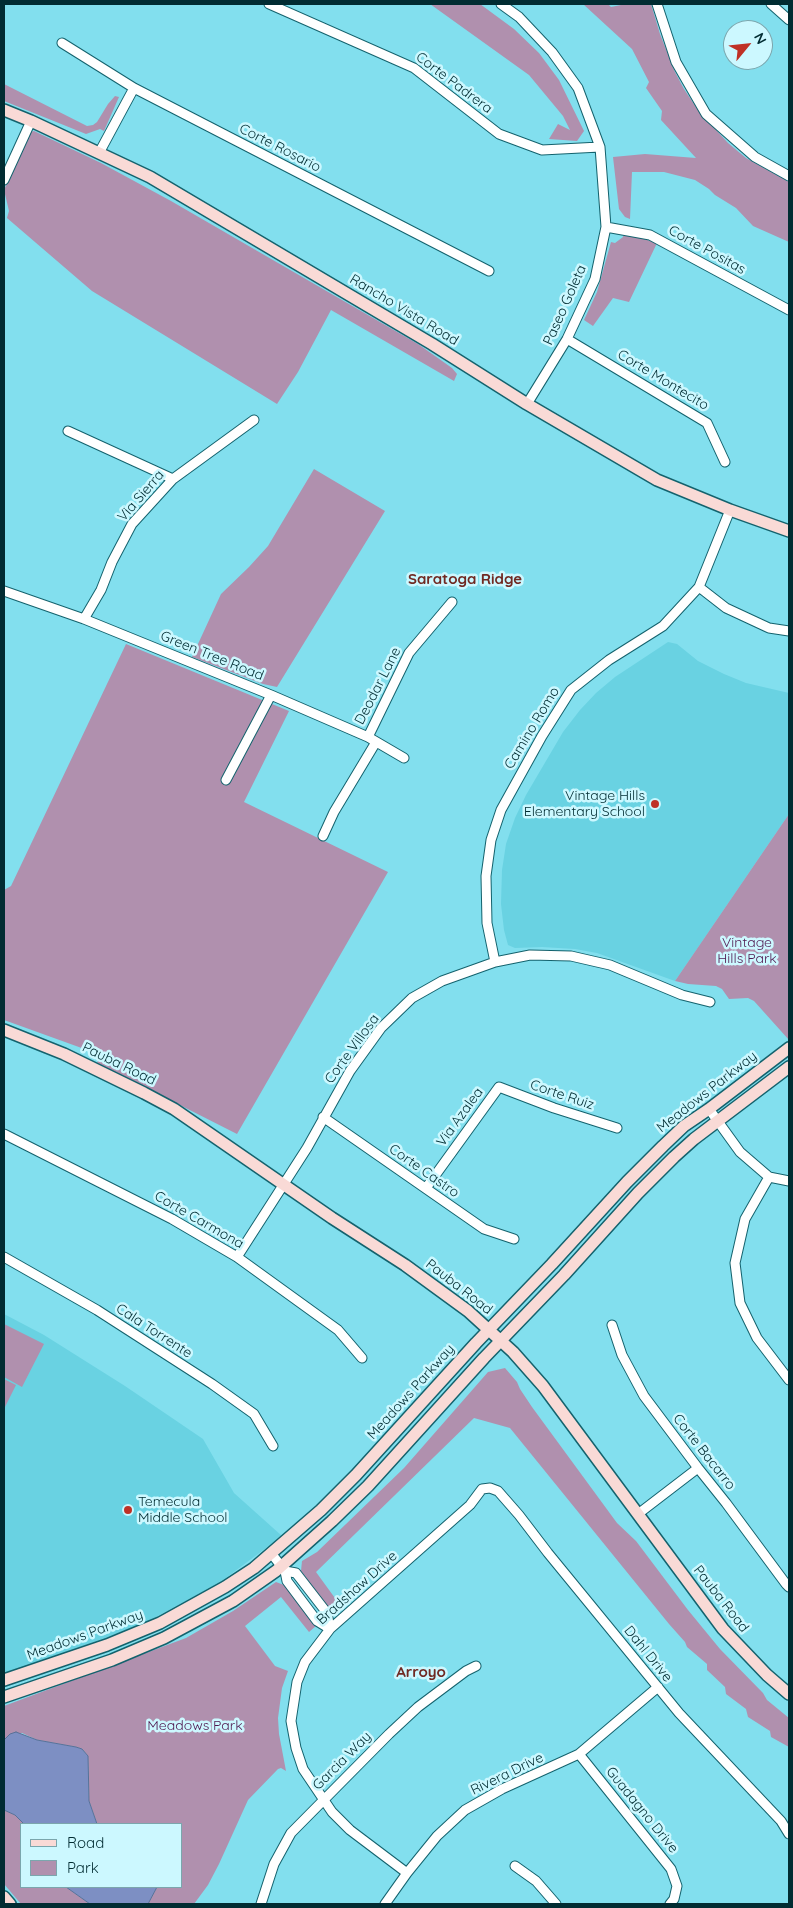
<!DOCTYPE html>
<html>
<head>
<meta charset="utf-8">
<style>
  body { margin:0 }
  #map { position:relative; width:793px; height:1908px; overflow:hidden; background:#82dfee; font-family:Quicksand,sans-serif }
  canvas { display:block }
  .frame { position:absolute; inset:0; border:5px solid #012c32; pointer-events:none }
  .legend { position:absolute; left:20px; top:1823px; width:162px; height:65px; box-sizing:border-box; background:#ccf8ff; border:1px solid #7ba6ad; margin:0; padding:6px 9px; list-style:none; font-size:15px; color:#012c32 }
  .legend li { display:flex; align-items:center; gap:10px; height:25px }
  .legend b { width:25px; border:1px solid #7ba6ad }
  .north { position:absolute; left:723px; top:20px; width:50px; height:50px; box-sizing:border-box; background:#ccf8ff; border:1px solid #7ba6ad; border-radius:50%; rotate:62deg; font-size:14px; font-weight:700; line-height:20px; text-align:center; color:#012c32 }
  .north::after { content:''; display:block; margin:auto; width:18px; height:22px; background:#bf3126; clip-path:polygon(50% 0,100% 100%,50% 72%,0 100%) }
</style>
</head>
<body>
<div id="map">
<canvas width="793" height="1908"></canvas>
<div class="frame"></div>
<ul class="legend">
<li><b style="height:6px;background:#f9dad6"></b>Road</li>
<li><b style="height:14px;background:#b090ae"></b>Park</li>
</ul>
<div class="north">N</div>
</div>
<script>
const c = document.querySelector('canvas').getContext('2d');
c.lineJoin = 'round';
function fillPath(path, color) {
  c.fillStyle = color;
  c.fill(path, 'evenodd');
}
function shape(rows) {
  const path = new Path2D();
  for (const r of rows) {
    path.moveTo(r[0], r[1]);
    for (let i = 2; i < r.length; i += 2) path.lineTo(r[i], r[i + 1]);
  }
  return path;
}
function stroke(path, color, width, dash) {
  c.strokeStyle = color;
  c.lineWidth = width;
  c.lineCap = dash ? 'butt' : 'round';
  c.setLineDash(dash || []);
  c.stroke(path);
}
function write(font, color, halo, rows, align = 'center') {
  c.font = font + ' Quicksand,sans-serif';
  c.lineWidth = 5;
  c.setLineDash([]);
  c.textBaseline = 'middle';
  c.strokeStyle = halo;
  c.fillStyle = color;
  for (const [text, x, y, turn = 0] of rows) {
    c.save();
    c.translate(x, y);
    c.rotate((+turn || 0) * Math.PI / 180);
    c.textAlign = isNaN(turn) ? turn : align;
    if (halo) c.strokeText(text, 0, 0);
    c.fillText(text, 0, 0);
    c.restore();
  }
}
const built = shape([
  [668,642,677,644,698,661,724,674,746,683,789,693,789,814,675,981,597,953,575,949,542,947,515,948,508,945,504,930,501,904,502,870,506,844,515,818,526,795,563,732,580,710,596,693,615,677],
  [4,1314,44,1335,125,1386,203,1439,234,1493,282,1536,219,1583,139,1626,4,1674]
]);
const green = shape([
  [430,4,480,4,514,29,539,53,559,80,584,131,577,141,549,139,558,124,570,130,563,116,529,75],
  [583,4,608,4,611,7,626,4,651,4,660,34,675,72,684,89,698,110,728,143,746,158,789,182,789,242,753,226,736,208,715,195,709,189,695,180,664,172,632,172,630,219,625,217,619,209,613,157,645,154,696,158,661,120,662,111,646,88,649,82,632,49],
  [4,84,87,126,93,125,97,122,108,104,115,96,119,97,104,131,100,129,86,134,4,101],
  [34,131,101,163,171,201,418,344,452,368,457,374,454,381,331,310,298,372,277,404,92,291,7,218,9,211,4,190,30,132],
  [624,233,657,243,629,302,613,298,593,326,584,320,597,292,611,242,615,243,623,237],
  [314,469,385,511,277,687,263,684,192,657,221,594,249,567,268,546],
  [126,644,289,711,244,802,388,872,237,1134,97,1063,101,1055,4,1020,4,890,11,886],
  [789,814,789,1040,754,1001,748,998,729,999,722,989,716,986,688,984,675,981],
  [4,1324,44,1344,22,1387,4,1377],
  [505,1368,517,1382,520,1389,532,1407,617,1523,636,1541,688,1610,720,1649,763,1693,767,1700,789,1718,789,1747,771,1737,770,1731,748,1717,746,1709,726,1694,725,1687,707,1670,707,1664,687,1647,685,1642,669,1624,510,1428,474,1418,316,1572,340,1605,335,1610,332,1610,326,1606,301,1571,302,1561,317,1552,404,1468,488,1372],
  [4,1379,16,1385,4,1409],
  [276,1582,284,1585,316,1626,309,1632,281,1597,245,1626,275,1666,288,1671,282,1688,278,1718,279,1734,286,1771,281,1768,278,1769,248,1800,219,1864,208,1885,194,1904,148,1904,157,1887,181,1887,181,1824,97,1824,89,1801,88,1756,82,1749,76,1747,37,1740,22,1733,4,1740,4,1706,186,1638,233,1611],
  [4,1810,15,1815,24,1824,21,1824,21,1887,66,1887,90,1904,21,1904,4,1884]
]);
const water = shape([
  [16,1732,37,1740,76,1747,82,1749,88,1756,89,1801,97,1824,24,1824,15,1815,4,1810,4,1740,10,1734,16,1732],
  [66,1887,157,1887,148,1904,90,1904,66,1887]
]);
const street = shape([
  [269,4,414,68,499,134,542,150,600,147],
  [501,4,519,17,552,52,578,88,600,147,606,227,595,279,567,339,527,404],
  [657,4,676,62,706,114,755,157,789,176],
  [771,4,789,20],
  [62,43,134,88,489,271],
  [99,153,134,88],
  [4,180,31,121],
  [606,227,650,235,789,310],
  [567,339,707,423,725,462],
  [68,431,173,479],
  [699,587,726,608,769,628,789,631],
  [4,591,84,619,271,695,368,737,404,758],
  [84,619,101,590,112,562,132,524,173,479,254,420],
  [368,737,409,653,452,602],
  [226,780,271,695],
  [323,836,334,812,376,742],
  [495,962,487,923,486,876,491,840,501,810,542,736,571,690,609,660,663,626,699,587,730,510],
  [709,1109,740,1152,769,1177,789,1181],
  [323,1117,484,1229,514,1239],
  [4,1134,172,1219,237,1257,338,1330,362,1358],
  [769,1177,745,1219,735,1263,740,1303,757,1338,789,1380],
  [426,1188,499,1087,554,1108,617,1128],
  [4,1257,97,1310,212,1384,254,1414,273,1446],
  [237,1257,307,1148,350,1071,381,1028,412,998,442,981,495,962,530,955,571,956,610,965,682,995,710,1002],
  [612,1325,622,1355,644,1396,698,1468,726,1503,786,1584,789,1587],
  [638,1514,698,1468],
  [271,1553,285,1571,287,1581,317,1621,330,1629],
  [285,1571,296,1573,327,1613,330,1629],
  [579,1754,671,1869,677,1886,674,1899,670,1904],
  [515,1866,536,1881,556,1904],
  [407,1873,350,1830,332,1812,303,1769,296,1748,291,1721,297,1682,305,1662,330,1629,470,1505,482,1489,490,1488,498,1491,519,1515,548,1553,679,1713,781,1821,789,1834],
  [261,1904,274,1864,291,1833,389,1734,418,1707,466,1671,476,1666],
  [385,1904,407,1873,437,1836,465,1810,502,1789,579,1754,658,1687]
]);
const secondary = shape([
  [4,110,31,121,150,177,432,344,527,404,657,480,730,510,789,531],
  [4,1030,64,1054,144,1093,174,1109,332,1218,405,1265,468,1311,513,1352,543,1386,723,1629,767,1675,789,1694],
  [4,1680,107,1645,160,1623,225,1587,254,1568,321,1510,356,1475,476,1343,552,1264,627,1182,663,1146,684,1126,709,1109,789,1048],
  [4,1697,112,1660,164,1638,233,1601,276,1571,332,1521,368,1486,484,1358,564,1275,638,1193,674,1157,694,1139,789,1067],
  [4,1897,10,1904]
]);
const markers = [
  [655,804,5,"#bf3126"],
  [128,1510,5,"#bf3126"]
];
const streetNames = [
  ["Corte Padrera",454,83,37],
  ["Corte Rosario",280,148,27],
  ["Corte Positas",707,250,29],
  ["Paseo Goleta",565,305,-66],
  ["Rancho Vista Road",404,310,31],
  ["Corte Montecito",663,380,31],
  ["Via Sierra",141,496,-49],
  ["Green Tree Road",212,656,22],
  ["Deodar Lane",378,686,-63],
  ["Camino Romo",532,728,-59],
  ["Corte Villosa",352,1049,-54],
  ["Pauba Road",119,1064,26],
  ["Meadows Parkway",707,1092,-38],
  ["Corte Ruiz",562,1095,19],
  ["Via Azalea",460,1117,-54],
  ["Corte Castro",424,1171,35],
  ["Corte Carmona",199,1220,30],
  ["Pauba Road",459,1287,38],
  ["Cala Torrente",154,1331,33],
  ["Meadows Parkway",411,1392,-48],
  ["Corte Bacarro",704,1452,52],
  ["Bradshaw Drive",357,1588,-42],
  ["Pauba Road",721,1599,52],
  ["Meadows Parkway",85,1635,-20],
  ["Dahl Drive",648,1654,51],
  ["Garcia Way",342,1761,-45],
  ["Rivera Drive",507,1774,-26],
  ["Guadagno Drive",642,1810,51]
];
const poiNames = [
  ["Vintage Hills",645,796],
  ["Elementary School",645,812],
  ["Temecula",138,1502,"left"],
  ["Middle School",138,1518,"left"]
];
const parkNames = [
  ["Vintage",747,943],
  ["Hills Park",747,959],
  ["Meadows Park",195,1726]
];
const neighbourhoodNames = [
  ["Saratoga Ridge",465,579],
  ["Arroyo",421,1672]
];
fillPath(built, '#69d2e2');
fillPath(green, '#b090ae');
fillPath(water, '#7d8fc3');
stroke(water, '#587198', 1);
stroke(street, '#14626d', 11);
stroke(secondary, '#14626d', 14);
stroke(street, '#fff', 9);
stroke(secondary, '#f9dad6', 11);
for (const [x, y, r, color] of markers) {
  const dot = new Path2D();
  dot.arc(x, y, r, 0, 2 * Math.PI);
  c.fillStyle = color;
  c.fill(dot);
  stroke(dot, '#ccf8ff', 2);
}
write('14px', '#012c32', '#ccf8ff', streetNames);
write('14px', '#012c32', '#ccf8ff', poiNames, 'right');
write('14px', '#50184f', '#ccf8ff', parkNames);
write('bold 15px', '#702a23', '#ccf8ff', neighbourhoodNames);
</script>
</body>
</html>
